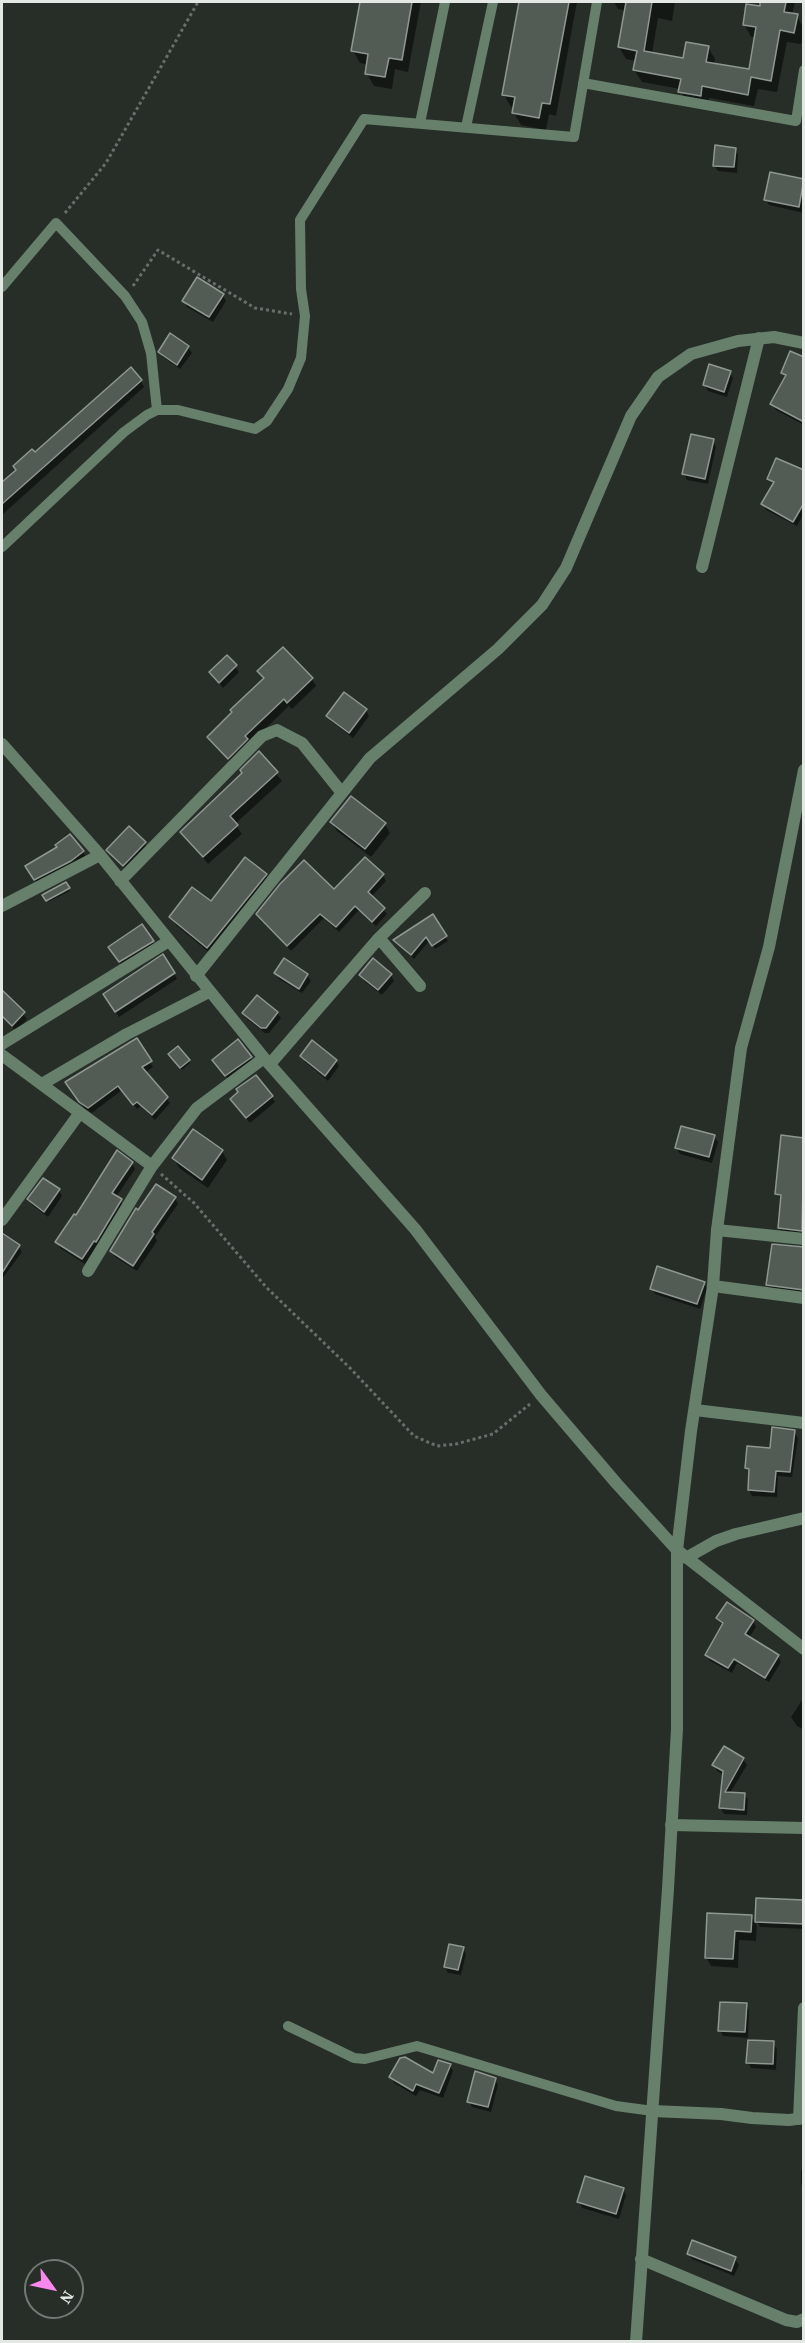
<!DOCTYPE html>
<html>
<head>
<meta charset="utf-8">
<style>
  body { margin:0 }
  #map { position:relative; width:805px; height:2343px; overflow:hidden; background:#272e28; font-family:"Source Serif 4",serif }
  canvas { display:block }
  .frame { position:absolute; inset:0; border:3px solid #e3e8e4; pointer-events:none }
  .north { position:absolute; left:24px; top:2259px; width:60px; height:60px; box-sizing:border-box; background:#272e28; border:2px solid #727873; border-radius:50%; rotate:123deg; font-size:16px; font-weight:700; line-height:24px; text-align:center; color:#e3e8e4 }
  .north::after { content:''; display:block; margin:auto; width:21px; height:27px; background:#f888eb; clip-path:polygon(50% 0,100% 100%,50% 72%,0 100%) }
</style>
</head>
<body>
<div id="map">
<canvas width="805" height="2343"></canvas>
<div class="frame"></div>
<div class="north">N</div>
</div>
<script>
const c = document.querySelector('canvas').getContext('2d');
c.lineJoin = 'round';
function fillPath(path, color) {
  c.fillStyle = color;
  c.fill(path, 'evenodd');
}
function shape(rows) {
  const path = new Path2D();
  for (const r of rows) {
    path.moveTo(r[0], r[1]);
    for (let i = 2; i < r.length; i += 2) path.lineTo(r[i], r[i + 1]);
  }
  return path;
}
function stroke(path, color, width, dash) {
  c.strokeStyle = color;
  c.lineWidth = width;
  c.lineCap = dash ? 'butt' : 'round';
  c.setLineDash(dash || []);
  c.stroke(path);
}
const shadow = shape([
  [362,2,421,2,408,72,395,69,392,89,374,86,367,74,368,65,360,63,353,51],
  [521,2,577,2,556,116,549,114,546,130,521,125,514,113,515,108,511,107,504,95],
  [614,2,675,2,672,21,658,18,652,54,685,60,708,47,715,59,714,65,750,71,756,37,751,37,744,24,761,8,762,2,795,2,792,15,797,15,804,30,801,44,787,42,777,92,758,89,754,106,709,98,707,108,687,104,680,89,642,82,634,70,636,61,626,59,619,47,626,11,618,9],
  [735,149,738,155,737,173,718,171,714,165],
  [804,181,804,213,769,205,766,200],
  [223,295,226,301,213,322,187,307,184,301],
  [188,347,192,353,180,369,163,357,160,351],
  [804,358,804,425,776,410,772,404,786,378,783,373],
  [730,372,733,378,727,397,708,391,705,385],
  [141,381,144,387,2,515,2,484,34,454],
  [713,441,716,447,708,484,687,480,684,474],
  [804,472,804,513,797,526,766,510,763,504,774,485,769,478],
  [227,657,239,672,223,688,211,672],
  [259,672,312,679,316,686,292,709,289,706,249,744,233,765,209,737,264,680],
  [366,710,369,716,353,738,331,721,328,716],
  [259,753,282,781,235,824,242,834,208,864,182,832,243,774],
  [331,822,385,824,390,833,371,857,337,831],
  [129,828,149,849,127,871,108,850],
  [59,848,83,852,86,857,38,885,27,867],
  [266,875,270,882,212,955,176,925,171,917,211,903],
  [383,875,386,881,371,897,387,914,376,926,359,910,339,932,324,918,291,951,258,914],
  [65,884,70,891,48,902,44,895],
  [433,916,448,941,435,949,430,940,414,959,395,940],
  [152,942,156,947,123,967,113,953],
  [174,973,177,979,119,1017,105,994],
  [276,973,307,975,311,981,302,993,279,979],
  [361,975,391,975,394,981,382,995,364,981],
  [2,990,27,1019,16,1031,2,1017],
  [244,1013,277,1013,281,1018,269,1033,265,1033,247,1019],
  [136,1040,153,1067,145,1073,170,1103,155,1120,141,1106,137,1109,122,1090,92,1113,84,1108,70,1088],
  [302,1056,336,1061,339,1066,328,1081,305,1062],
  [171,1057,189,1061,190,1063,182,1070],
  [251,1058,254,1063,230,1081,217,1066],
  [272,1097,275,1102,250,1123,235,1105],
  [714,1136,718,1142,712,1163,680,1154,676,1148],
  [804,1139,804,1236,783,1234,779,1228,782,1200,777,1194],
  [222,1151,227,1160,208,1188,179,1168,174,1158],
  [132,1163,135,1169,116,1197,124,1206,85,1264,60,1248,57,1242,77,1217],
  [59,1190,62,1196,48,1217,32,1205,29,1200],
  [175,1198,178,1204,155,1237,157,1241,137,1271,115,1257,112,1251,138,1212],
  [2,1235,18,1246,22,1252,2,1279],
  [804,1249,804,1294,771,1290,767,1284],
  [704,1283,707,1289,700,1309,655,1294,651,1288],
  [794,1432,798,1438,792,1477,778,1476,777,1497,752,1496,749,1490,750,1474,747,1468],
  [718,1618,753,1621,756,1627,749,1638,778,1656,781,1662,769,1682,737,1663,732,1673,710,1661,707,1655,723,1625],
  [804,1697,804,1730,797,1726,791,1717],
  [743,1759,747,1765,730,1793,745,1794,748,1800,747,1815,724,1814,721,1808,724,1775,717,1771,714,1765],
  [758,1899,804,1902,804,1929,760,1927,757,1921,756,1941,739,1940,738,1968,711,1966,706,1957,708,1915,751,1917,757,1926],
  [463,1948,466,1954,461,1975,448,1973,445,1967],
  [746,2004,749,2010,748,2038,723,2036,720,2030],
  [773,2043,777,2049,776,2070,751,2068,748,2062],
  [450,2065,453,2071,443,2098,420,2090,416,2096,394,2083,391,2077,434,2075],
  [495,2079,498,2085,491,2112,472,2107,469,2101],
  [801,2170,804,2171,804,2189,801,2184],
  [623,2189,626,2195,619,2219,582,2208,579,2202],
  [693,2242,735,2259,739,2265,734,2276,692,2259,688,2253]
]);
const building = shape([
  [360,2,412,2,402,60,389,58,385,77,365,74,368,54,351,51,360,2],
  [519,2,569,2,550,104,542,103,539,118,512,113,515,97,502,95,519,2],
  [626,2,652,2,644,51,683,58,686,42,709,46,706,62,749,69,756,27,743,25,746,4,760,6,760,2,786,2,784,12,798,14,794,33,780,30,771,81,751,77,748,95,702,86,701,96,678,92,681,79,633,70,637,51,618,47,626,2],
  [715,145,736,148,734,167,713,166,715,145],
  [770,172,804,179,799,207,764,200,770,172],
  [197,277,224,294,209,317,182,301,197,277],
  [170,333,189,346,177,365,158,352,170,333],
  [790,351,804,357,804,422,770,404,786,375,781,373,790,351],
  [709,364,731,371,724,392,703,385,709,364],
  [131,367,142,380,2,504,2,482,16,470,13,466,32,449,35,452,131,367],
  [691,434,714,439,705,479,682,474,691,434],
  [776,458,804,470,804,503,793,522,761,504,774,482,767,479,776,458],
  [283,647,313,678,287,703,284,699,245,736,248,739,228,759,207,737,232,712,230,710,264,678,257,671,283,647],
  [227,655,237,665,219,683,209,672,227,655],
  [344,692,367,709,349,733,326,716,344,692],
  [259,751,278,772,230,816,238,825,203,857,180,832,242,773,240,770,259,751],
  [351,796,386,823,365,849,330,822,351,796],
  [129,826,146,842,123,866,106,850,129,826],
  [70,834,84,851,71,861,34,880,25,866,57,847,55,845,70,834],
  [245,857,267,874,207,948,169,917,192,887,211,901,245,857],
  [365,857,384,874,368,892,385,908,372,922,355,906,336,927,320,914,287,946,256,914,280,884,304,860,334,889,365,857],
  [66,882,70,888,46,901,42,895,66,882],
  [433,914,447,936,432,946,426,937,411,955,393,940,433,914],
  [142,924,154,941,119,962,108,947,142,924],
  [163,954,175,973,115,1012,103,994,163,954],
  [284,958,308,974,299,989,274,973,284,958],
  [373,958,392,974,378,990,359,975,373,958],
  [2,990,25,1012,12,1026,2,1016,2,990],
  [257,995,278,1012,266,1028,261,1028,242,1013,257,995],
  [137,1038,152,1061,142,1067,168,1097,152,1115,137,1102,133,1105,118,1086,88,1108,79,1102,65,1082,137,1038],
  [238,1039,252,1057,225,1076,212,1060,238,1039],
  [312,1040,337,1060,325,1076,300,1056,312,1040],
  [178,1046,190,1060,180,1068,168,1054,178,1046],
  [256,1075,273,1096,246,1118,230,1099,238,1092,236,1089,256,1075],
  [681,1126,715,1135,709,1157,675,1148,681,1126],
  [193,1129,223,1150,202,1180,172,1158,193,1129],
  [781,1135,804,1138,802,1231,778,1228,781,1195,775,1194,781,1135],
  [117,1150,133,1162,112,1193,122,1199,96,1242,94,1241,82,1259,55,1242,74,1214,76,1215,117,1150],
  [43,1178,60,1189,44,1212,27,1199,43,1178],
  [156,1184,176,1197,152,1232,154,1234,133,1266,110,1251,136,1208,138,1210,156,1184],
  [2,1233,20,1245,2,1273,2,1233],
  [772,1244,804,1247,804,1290,766,1285,772,1244],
  [657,1266,705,1282,697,1304,650,1289,657,1266],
  [772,1427,795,1430,790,1472,776,1471,774,1492,748,1490,749,1469,745,1468,747,1446,770,1448,772,1427],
  [727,1602,754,1620,745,1634,779,1655,765,1678,734,1659,728,1668,705,1655,723,1623,716,1618,727,1602],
  [724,1746,744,1758,725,1792,745,1793,744,1810,719,1808,723,1771,712,1765,724,1746],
  [756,1898,804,1900,804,1924,755,1922,756,1898],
  [707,1913,752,1915,751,1932,735,1931,733,1959,705,1958,707,1913],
  [449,1944,464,1947,458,1970,444,1967,449,1944],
  [720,2002,747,2003,745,2032,718,2031,720,2002],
  [748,2040,774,2041,773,2064,746,2063,748,2040],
  [405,2057,433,2073,438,2060,451,2064,439,2093,416,2084,413,2091,389,2077,400,2058,405,2057],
  [475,2071,496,2078,488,2107,467,2102,475,2071],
  [585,2176,624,2188,616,2214,577,2202,585,2176],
  [692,2240,736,2257,731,2271,687,2254,692,2240]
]);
const path = shape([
  [65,213,106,163,198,2],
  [133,286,158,250,255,308,292,314],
  [161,1174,194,1203,266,1287,350,1368,414,1436,437,1446,456,1444,493,1434,530,1404]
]);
const service = shape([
  [583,83,796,121,804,70],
  [420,123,445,2],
  [466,127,493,2],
  [2,287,56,223,125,296,142,322,151,353,157,410],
  [2,547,124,432,147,415,157,410,178,410,255,429,267,421,288,389,301,358,305,316,301,289,300,220,364,119,574,137,597,2],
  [288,2026,354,2058,365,2059,417,2046,616,2106,653,2111]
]);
const minor = shape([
  [702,567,759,338],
  [2,744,100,855,264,1058,415,1229,541,1395,617,1484,677,1550,804,1649],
  [120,881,262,736,277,730,302,743,342,793],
  [2,906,100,855],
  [379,938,420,986],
  [196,976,370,758,498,649,542,605,566,568,631,416,658,377,691,354,738,341,774,337,804,343],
  [2,1044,169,941],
  [2,1055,152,1166],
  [270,1064,379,938,425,893],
  [42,1084,127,1034,209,992],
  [2,1220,79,1114],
  [717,1230,804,1239],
  [88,1271,152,1166,197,1108,264,1058],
  [713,1286,804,1298],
  [695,1410,804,1423],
  [686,1558,716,1541,736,1534,804,1518],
  [671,1825,804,1828],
  [653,2111,721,2114,752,2118,789,2120,804,2118],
  [799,2119,804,2008],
  [641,2259,786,2320,797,2322,804,2319]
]);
const tertiary = shape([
  [636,2342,668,1889,677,1729,677,1550,691,1431,713,1286,717,1230,741,1048,769,947,804,770]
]);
fillPath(shadow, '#0007');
fillPath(building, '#525b54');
stroke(building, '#8e9790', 1.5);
stroke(path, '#686e69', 3, [3, 3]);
stroke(service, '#67806c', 10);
stroke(minor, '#67806c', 12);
stroke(tertiary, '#67806c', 12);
</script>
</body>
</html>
